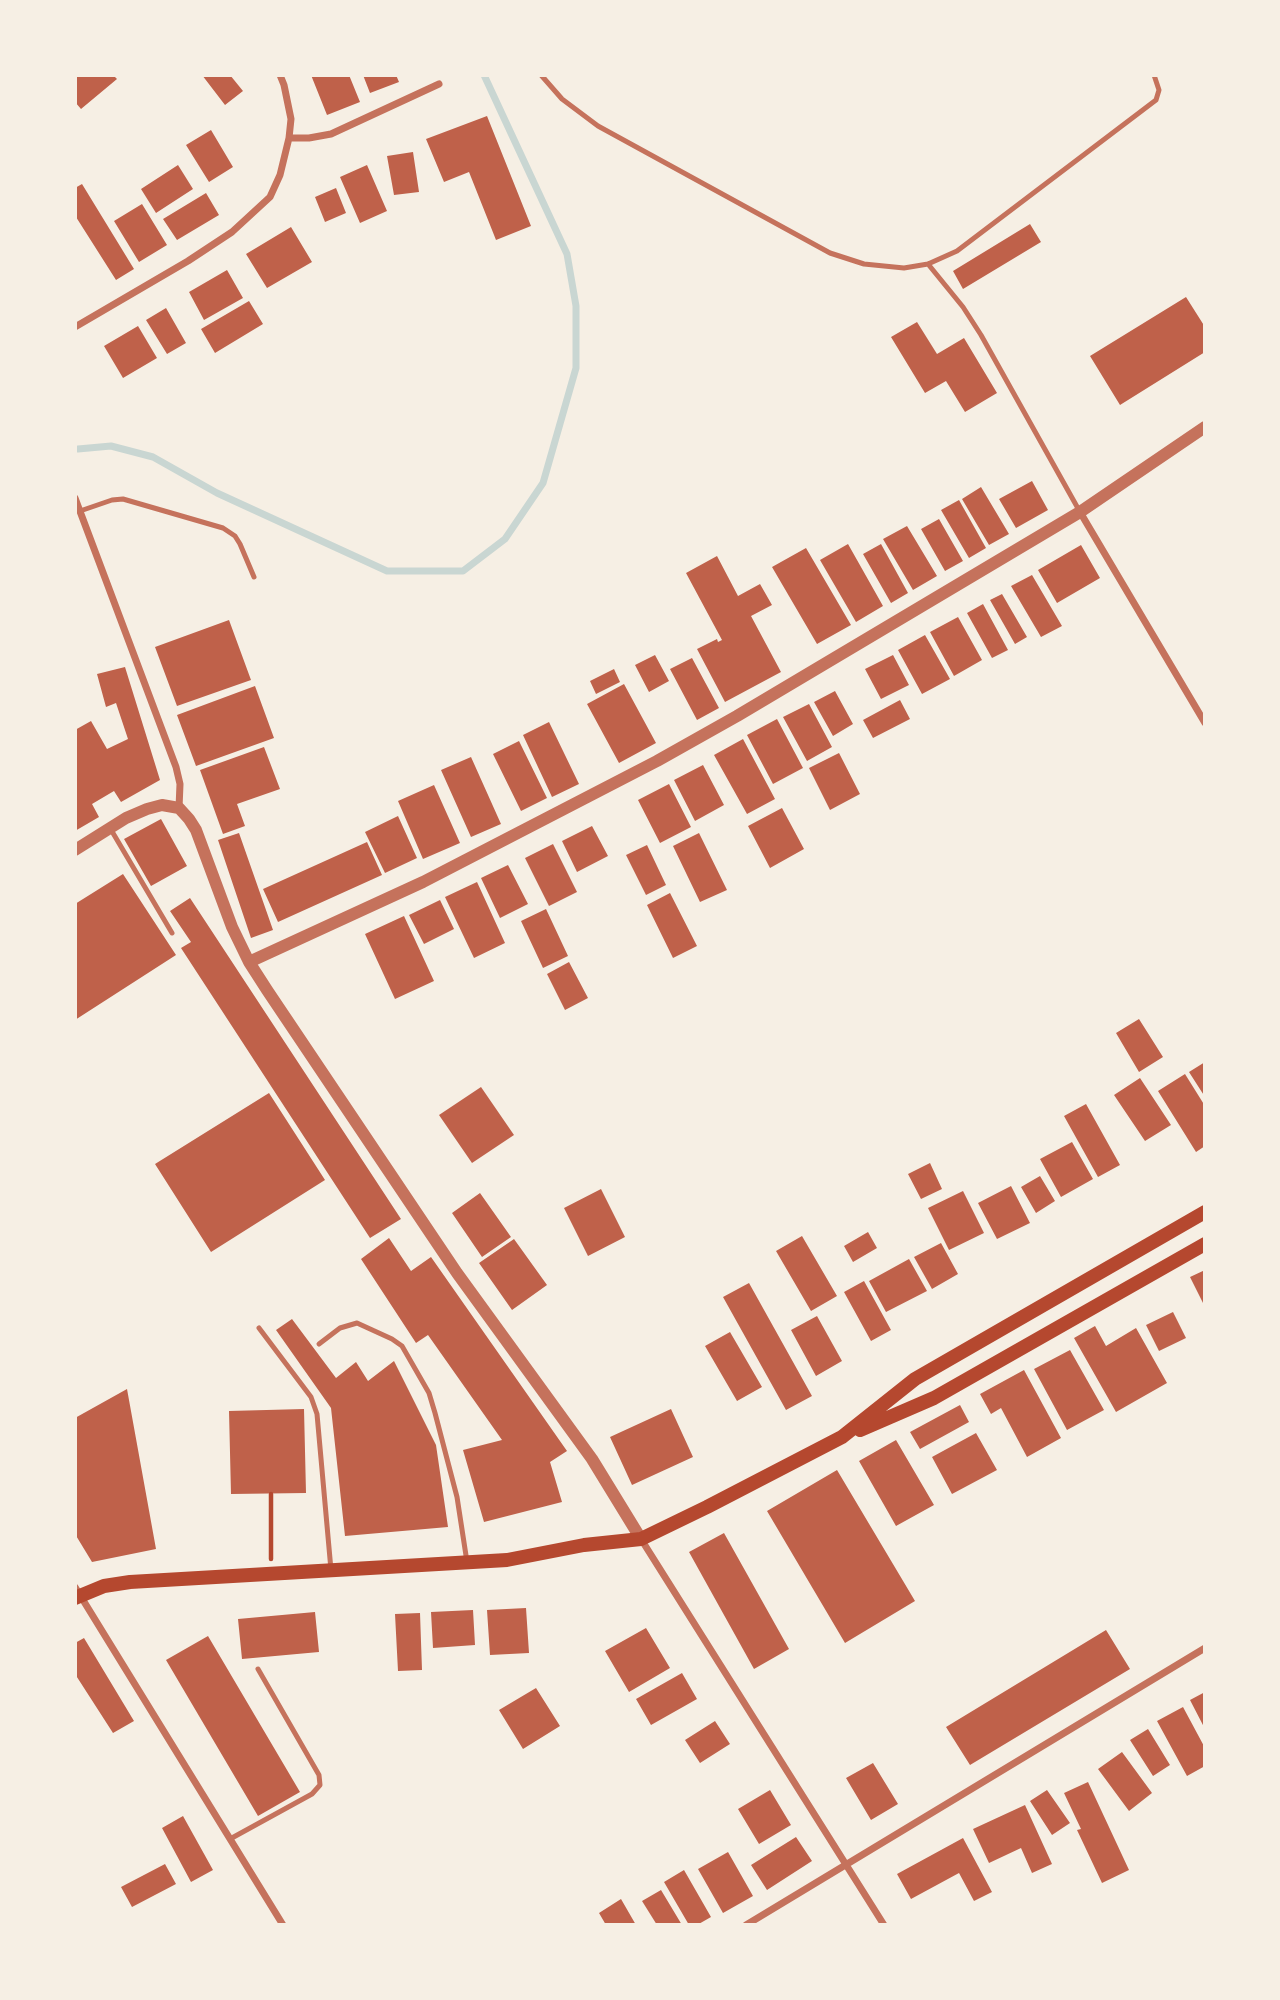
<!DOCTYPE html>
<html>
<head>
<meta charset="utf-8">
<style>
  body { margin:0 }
  #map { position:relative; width:1280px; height:2000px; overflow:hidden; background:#f6efe4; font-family:"PT Sans Narrow",sans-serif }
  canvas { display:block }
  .frame { position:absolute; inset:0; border:77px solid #f6efe4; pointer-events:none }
</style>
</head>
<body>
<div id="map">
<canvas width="1280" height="2000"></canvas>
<div class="frame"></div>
</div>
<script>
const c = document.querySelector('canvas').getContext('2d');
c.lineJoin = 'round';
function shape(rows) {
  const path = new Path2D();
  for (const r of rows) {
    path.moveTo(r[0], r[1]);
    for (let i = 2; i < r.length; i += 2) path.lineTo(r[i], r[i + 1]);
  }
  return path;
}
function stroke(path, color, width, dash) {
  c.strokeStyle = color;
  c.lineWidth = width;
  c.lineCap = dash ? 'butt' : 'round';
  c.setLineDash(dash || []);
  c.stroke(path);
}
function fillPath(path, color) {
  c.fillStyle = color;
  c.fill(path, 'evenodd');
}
const stream = shape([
  [78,449,111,446,153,457,217,493,387,571,463,571,505,539,543,483,576,368,576,306,567,254,484,75]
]);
const building = shape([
  [75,75,113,75,117,79,81,109,75,102],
  [202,75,230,75,243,91,225,105],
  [311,75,349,75,360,102,327,115],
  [363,75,396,75,399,82,370,93],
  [487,116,531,226,496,240,469,172,444,182,426,139],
  [211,130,233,167,209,182,186,145],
  [413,152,419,192,394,195,387,156],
  [178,165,193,189,156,213,141,189],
  [367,165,387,211,360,223,340,177],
  [82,184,134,269,116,280,76,217,75,218,75,188],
  [336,188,346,213,325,222,315,197],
  [206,193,219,215,177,240,163,219],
  [142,204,167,245,139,262,114,221],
  [1030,224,1041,242,963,289,953,271],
  [291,227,312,262,267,288,246,254],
  [227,270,243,298,204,320,189,292],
  [1186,297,1205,327,1205,352,1120,405,1090,356],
  [249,301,263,324,215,353,201,329],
  [166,308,186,343,167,354,146,320],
  [917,322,937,354,964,338,997,393,965,412,946,381,925,393,891,337],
  [138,326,157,358,123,378,104,346],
  [1032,481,1048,510,1016,528,999,499],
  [981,487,1009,534,989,545,962,499],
  [959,500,986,548,969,558,941,510],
  [939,519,963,561,945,571,921,529],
  [907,526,937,576,913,590,883,539],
  [848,544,883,606,856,622,820,560],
  [881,544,908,593,891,603,863,554],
  [1081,545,1100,578,1057,603,1038,570],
  [806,548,851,625,817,644,772,567],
  [717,556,738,596,760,584,772,605,751,616,781,672,725,702,697,649,717,639,718,642,722,640,686,573],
  [1032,575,1062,626,1041,637,1011,586],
  [1002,594,1027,637,1015,644,990,600],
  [983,604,1008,650,992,658,967,613],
  [958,617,982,660,954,676,930,632],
  [229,620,251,680,177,706,155,647],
  [925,635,950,679,922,694,898,650],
  [655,655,669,681,649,692,635,665],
  [893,655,909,685,881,699,865,669],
  [692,658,719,708,697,720,670,669],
  [125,667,160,780,121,802,114,791,92,804,99,817,75,831,75,730,91,721,107,749,128,739,116,703,106,707,97,674],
  [614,669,620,682,596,694,590,681],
  [624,684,656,743,619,763,587,704],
  [255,686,274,738,196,766,177,715],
  [835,691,853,724,833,736,814,702],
  [900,700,910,719,873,738,863,720],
  [809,704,832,747,807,761,783,717],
  [777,719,803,768,773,784,747,735],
  [549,722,579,784,552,797,523,735],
  [743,739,775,799,747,814,714,755],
  [519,741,547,798,521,811,493,754],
  [264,747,280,789,237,804,245,826,223,834,200,770],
  [839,753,860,794,830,810,809,768],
  [471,757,501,824,471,837,441,770],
  [703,765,724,805,695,821,674,780],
  [669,784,691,827,660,843,638,800],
  [434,785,460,843,423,859,398,801],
  [782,808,804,849,770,868,748,826],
  [398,816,417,858,385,873,365,832],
  [161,819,187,866,151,886,124,839],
  [592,826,608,856,577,872,562,841],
  [239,833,273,930,251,938,218,840],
  [699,833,727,890,700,902,673,846],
  [367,842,382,875,278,922,263,889],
  [553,844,577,892,549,906,525,858],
  [647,845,666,885,646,895,626,855],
  [508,865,528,904,500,918,481,878],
  [123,874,176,955,75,1020,75,904],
  [477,882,505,943,474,958,445,897],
  [670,893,697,946,673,958,647,905],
  [190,898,401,1219,370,1238,181,948,191,942,170,911],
  [440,900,454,929,424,944,409,915],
  [546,909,568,956,543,968,521,921],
  [404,916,434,981,395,999,365,934],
  [569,962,588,998,565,1010,547,974],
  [1139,1019,1163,1057,1139,1072,1116,1033],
  [1205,1062,1205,1097,1189,1072],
  [1185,1074,1205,1106,1205,1146,1196,1152,1158,1091],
  [1140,1078,1171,1125,1145,1141,1114,1095],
  [481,1087,514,1135,472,1163,439,1115],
  [269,1093,325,1180,211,1252,155,1164],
  [1086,1104,1120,1165,1098,1177,1064,1116],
  [1072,1142,1093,1179,1061,1197,1040,1159],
  [930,1163,942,1189,921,1199,908,1174],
  [1040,1176,1055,1201,1036,1213,1021,1187],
  [1011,1186,1030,1223,997,1239,978,1203],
  [601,1189,625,1237,588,1256,564,1208],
  [963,1191,984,1233,949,1250,928,1208],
  [480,1193,511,1237,482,1257,452,1213],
  [868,1232,877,1248,853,1262,844,1246],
  [802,1236,837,1296,811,1311,776,1251],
  [389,1238,411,1271,431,1257,567,1451,550,1462,562,1502,484,1522,463,1450,502,1440,428,1335,416,1343,361,1259],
  [514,1239,547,1285,512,1310,479,1263],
  [941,1243,958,1274,932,1289,914,1257],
  [909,1259,927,1291,886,1312,869,1281],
  [1205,1270,1205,1307,1190,1277],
  [864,1281,891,1330,871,1341,844,1292],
  [749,1283,812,1396,786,1410,723,1297],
  [1173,1312,1186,1338,1159,1351,1146,1325],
  [817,1316,842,1361,816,1376,791,1330],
  [292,1319,336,1378,356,1362,368,1381,394,1361,436,1445,448,1527,345,1536,331,1408,276,1330],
  [1095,1326,1106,1346,1136,1328,1167,1383,1116,1412,1074,1338],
  [730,1332,762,1387,737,1401,705,1346],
  [1070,1350,1104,1410,1067,1430,1034,1369],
  [1024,1370,1061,1438,1027,1457,1001,1408,991,1414,980,1394],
  [127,1389,156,1549,92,1562,75,1534,75,1418],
  [960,1405,969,1422,920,1449,910,1432],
  [304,1409,306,1493,231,1494,229,1411],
  [671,1409,693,1457,632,1485,610,1437],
  [976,1433,997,1470,952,1494,932,1457],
  [896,1440,934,1505,896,1526,859,1461],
  [837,1470,915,1601,845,1643,767,1511],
  [724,1533,789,1649,754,1669,689,1552],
  [526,1608,529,1653,490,1655,487,1610],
  [473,1610,475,1645,433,1648,431,1612],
  [315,1612,319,1652,242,1659,238,1619],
  [420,1613,422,1670,398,1671,395,1614],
  [646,1628,670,1668,629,1692,605,1651],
  [1106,1630,1130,1669,970,1765,946,1727],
  [208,1636,300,1792,258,1816,166,1660],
  [84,1638,134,1721,113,1733,75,1674,75,1643],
  [682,1673,697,1699,651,1725,636,1699],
  [536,1688,560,1726,523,1749,499,1710],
  [1205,1692,1205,1729,1190,1700],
  [1183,1707,1205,1748,1205,1766,1187,1776,1157,1721],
  [715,1721,730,1744,700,1763,685,1740],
  [1148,1729,1170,1765,1153,1776,1130,1740],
  [1122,1752,1152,1793,1129,1811,1098,1769],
  [873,1763,898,1804,871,1820,846,1778],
  [1088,1782,1129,1870,1102,1883,1077,1830,1081,1829,1064,1793],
  [770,1790,791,1825,759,1844,738,1809],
  [1047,1790,1070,1823,1052,1835,1030,1801],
  [1025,1805,1052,1864,1032,1873,1021,1848,989,1863,973,1829],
  [183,1816,213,1870,191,1882,162,1828],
  [796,1837,812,1861,767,1890,751,1865],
  [963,1838,992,1892,974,1901,959,1873,911,1899,897,1874],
  [728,1852,753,1896,723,1913,698,1869],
  [165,1864,176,1884,132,1907,121,1887],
  [684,1870,711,1917,697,1925,689,1925,664,1882],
  [661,1890,682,1925,657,1925,642,1901],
  [621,1899,636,1925,606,1925,599,1913]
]);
const path = shape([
  [271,1494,271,1559]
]);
const service = shape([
  [541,75,562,99,598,126,830,253,864,264,904,268,928,264,957,251,1156,100,1159,90,1154,75],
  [928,264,963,307,981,335,1080,512],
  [80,511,112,500,123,499,223,528,235,536,240,544,254,577],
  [110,828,172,933],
  [259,1328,311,1397,317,1414,331,1570],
  [319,1344,340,1328,357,1323,392,1339,402,1346,429,1393,435,1413,457,1497,467,1562],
  [230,1839,312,1794,320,1785,319,1775,258,1669]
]);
const minor = shape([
  [289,138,309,138,331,134,439,84],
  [75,327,188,261,232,232,270,197,280,175,289,138,291,119,284,85,280,75],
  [75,498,176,767,180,784,179,808],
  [1080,512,1205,723],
  [641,1539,884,1925],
  [75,1587,283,1925],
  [746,1925,1205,1648]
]);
const tertiary = shape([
  [75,850,126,818,147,809,162,805,179,808,189,819,196,830,232,927,249,962,267,990,457,1273,592,1459,641,1539],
  [249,962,423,882,657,761,737,716,1080,512,1205,427]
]);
const secondary = shape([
  [860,1430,934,1398,1205,1244],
  [75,1598,104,1586,130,1582,507,1560,584,1545,641,1539,707,1507,842,1437,915,1379,1205,1212]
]);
stroke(stream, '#c9d6d2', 7);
fillPath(building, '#bf614a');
stroke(path, '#b5482f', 4.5);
stroke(service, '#c5725c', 5);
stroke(minor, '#c5725c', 7);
stroke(tertiary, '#c5725c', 12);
stroke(secondary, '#b5482f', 14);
</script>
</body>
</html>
